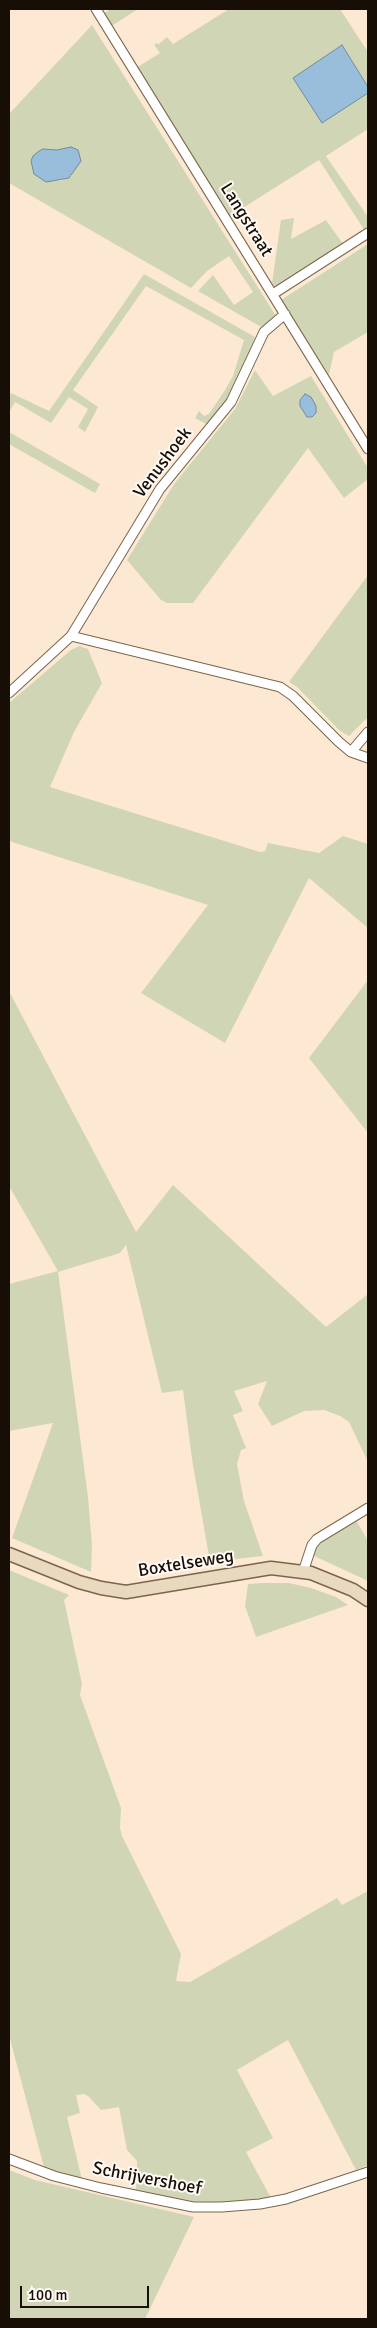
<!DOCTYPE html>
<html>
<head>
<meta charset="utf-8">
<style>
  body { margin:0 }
  #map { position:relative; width:377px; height:2328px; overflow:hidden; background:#fde9d3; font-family:Signika,sans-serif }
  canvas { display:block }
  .frame { position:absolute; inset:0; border:10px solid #170f06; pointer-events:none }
  .scale { position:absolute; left:20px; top:2286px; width:129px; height:22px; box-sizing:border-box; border:2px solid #170f06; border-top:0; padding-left:6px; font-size:15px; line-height:18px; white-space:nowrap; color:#170f06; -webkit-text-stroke:4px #fef9f4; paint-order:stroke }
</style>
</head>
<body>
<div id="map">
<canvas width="377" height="2328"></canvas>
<div class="frame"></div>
<div class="scale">100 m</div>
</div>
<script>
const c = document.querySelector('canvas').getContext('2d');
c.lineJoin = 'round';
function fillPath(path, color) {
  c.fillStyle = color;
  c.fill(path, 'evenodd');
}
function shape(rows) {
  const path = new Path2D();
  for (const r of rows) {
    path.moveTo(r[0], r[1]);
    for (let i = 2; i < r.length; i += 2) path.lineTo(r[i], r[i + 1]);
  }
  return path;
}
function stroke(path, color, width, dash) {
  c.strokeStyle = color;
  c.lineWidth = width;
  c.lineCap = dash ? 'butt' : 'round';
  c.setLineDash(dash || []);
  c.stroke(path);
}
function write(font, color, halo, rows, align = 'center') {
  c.font = font + ' Signika,sans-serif';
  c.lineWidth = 4;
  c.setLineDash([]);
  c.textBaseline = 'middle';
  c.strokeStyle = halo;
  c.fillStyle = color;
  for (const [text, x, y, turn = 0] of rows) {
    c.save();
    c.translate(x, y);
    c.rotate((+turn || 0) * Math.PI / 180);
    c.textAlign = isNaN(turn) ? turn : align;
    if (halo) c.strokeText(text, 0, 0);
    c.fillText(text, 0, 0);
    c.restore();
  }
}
const green = shape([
  [111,9,138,9,110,27,102,14],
  [229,9,340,9,368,52,368,87,342,45,322,123,368,93,368,129,326,156,368,217,368,228,365,231,319,160,230,216,136,68,160,53,154,45,156,43,159,44,167,37,173,44],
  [92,25,276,316,263,328,198,291,213,275,234,305,253,292,229,256,207,271,191,288,9,183,9,114],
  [71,147,72,176,60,181,43,149,57,150],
  [294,218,291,239,326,220,343,244,275,287,272,283,281,220],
  [368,244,368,332,334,352,329,375,281,300],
  [144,274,255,337,243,373,227,401,208,425,195,418,199,411,204,416,209,414,225,390,233,376,244,340,146,286,73,390,98,407,85,432,78,427,88,409,69,397,51,423,15,402,9,412,9,397,11,393,49,411],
  [255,370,273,396,311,376,368,468,368,479,344,498,308,448,193,603,167,603,161,600,127,560,174,484,235,409],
  [9,432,100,484,95,493,9,444],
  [368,575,368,717,349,736,340,731,297,687,289,682],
  [79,646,88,649,102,683,74,732,50,787,260,852,265,851,268,843,319,853,343,836,368,844,368,928,309,878,225,1043,141,993,208,905,9,841,9,703,71,650],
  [368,980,368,1133,309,1058],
  [9,991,136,1232,173,1185,326,1327,368,1294,368,1462,349,1422,340,1416,324,1410,304,1411,272,1426,258,1404,267,1381,234,1391,243,1411,233,1415,246,1448,241,1450,237,1464,244,1501,263,1556,210,1562,192,1459,183,1390,162,1393,126,1245,120,1253,58,1272,88,1497,92,1545,91,1572,12,1538,53,1423,9,1431,9,1284,58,1271,9,1186],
  [356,1520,368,1541,368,1581,312,1555,315,1547],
  [9,1570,69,1595,64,1600,82,1684,80,1695,121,1808,120,1828,122,1836,181,1954,176,1981,190,1982,337,1898,342,1905,368,1891,368,2165,356,2170,288,2040,237,2070,273,2138,246,2152,271,2198,242,2202,212,2203,173,2200,136,2192,137,2161,127,2150,119,2107,101,2110,88,2096,84,2094,76,2095,80,2113,67,2117,82,2180,45,2171,9,2035],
  [263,1583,289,1583,311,1588,336,1597,348,1605,256,1637,245,1606,248,1584],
  [9,2170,35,2180,194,2217,145,2319,9,2319]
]);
const water = shape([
  [342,45,368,87,368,93,322,123,293,78,342,45],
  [71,147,78,150,81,161,69,178,46,182,34,174,31,161,33,156,39,151,43,149,57,150,71,147],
  [305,394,311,397,316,406,316,413,312,417,307,417,300,406,300,400,305,394]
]);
const street = shape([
  [96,9,368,449],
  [273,294,368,233],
  [71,636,280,687,293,696,339,742,351,752,368,758],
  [9,693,71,636,160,489,231,402,264,332,285,314],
  [351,752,368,732],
  [303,1572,312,1545,317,1539,368,1508],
  [9,2159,54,2176,101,2188,193,2207,222,2207,260,2204,286,2199,368,2172]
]);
const secondary = shape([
  [9,1554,79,1582,101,1588,126,1592,271,1568,311,1573,353,1590,368,1600]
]);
const streetNames = [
  ["Langstraat",246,220,58],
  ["Venushoek",163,463,-53],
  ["Boxtelseweg",186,1564,-9],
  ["Schrijvershoef",147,2179,11]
];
fillPath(green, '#d0d6b5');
fillPath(water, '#99bedb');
stroke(water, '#728a9b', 1);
stroke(street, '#7a654c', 11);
stroke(secondary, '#7a654c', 15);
stroke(street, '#fff', 9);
stroke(secondary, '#e8d9bf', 12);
write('18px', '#170f06', '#fef9f4', streetNames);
</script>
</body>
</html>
